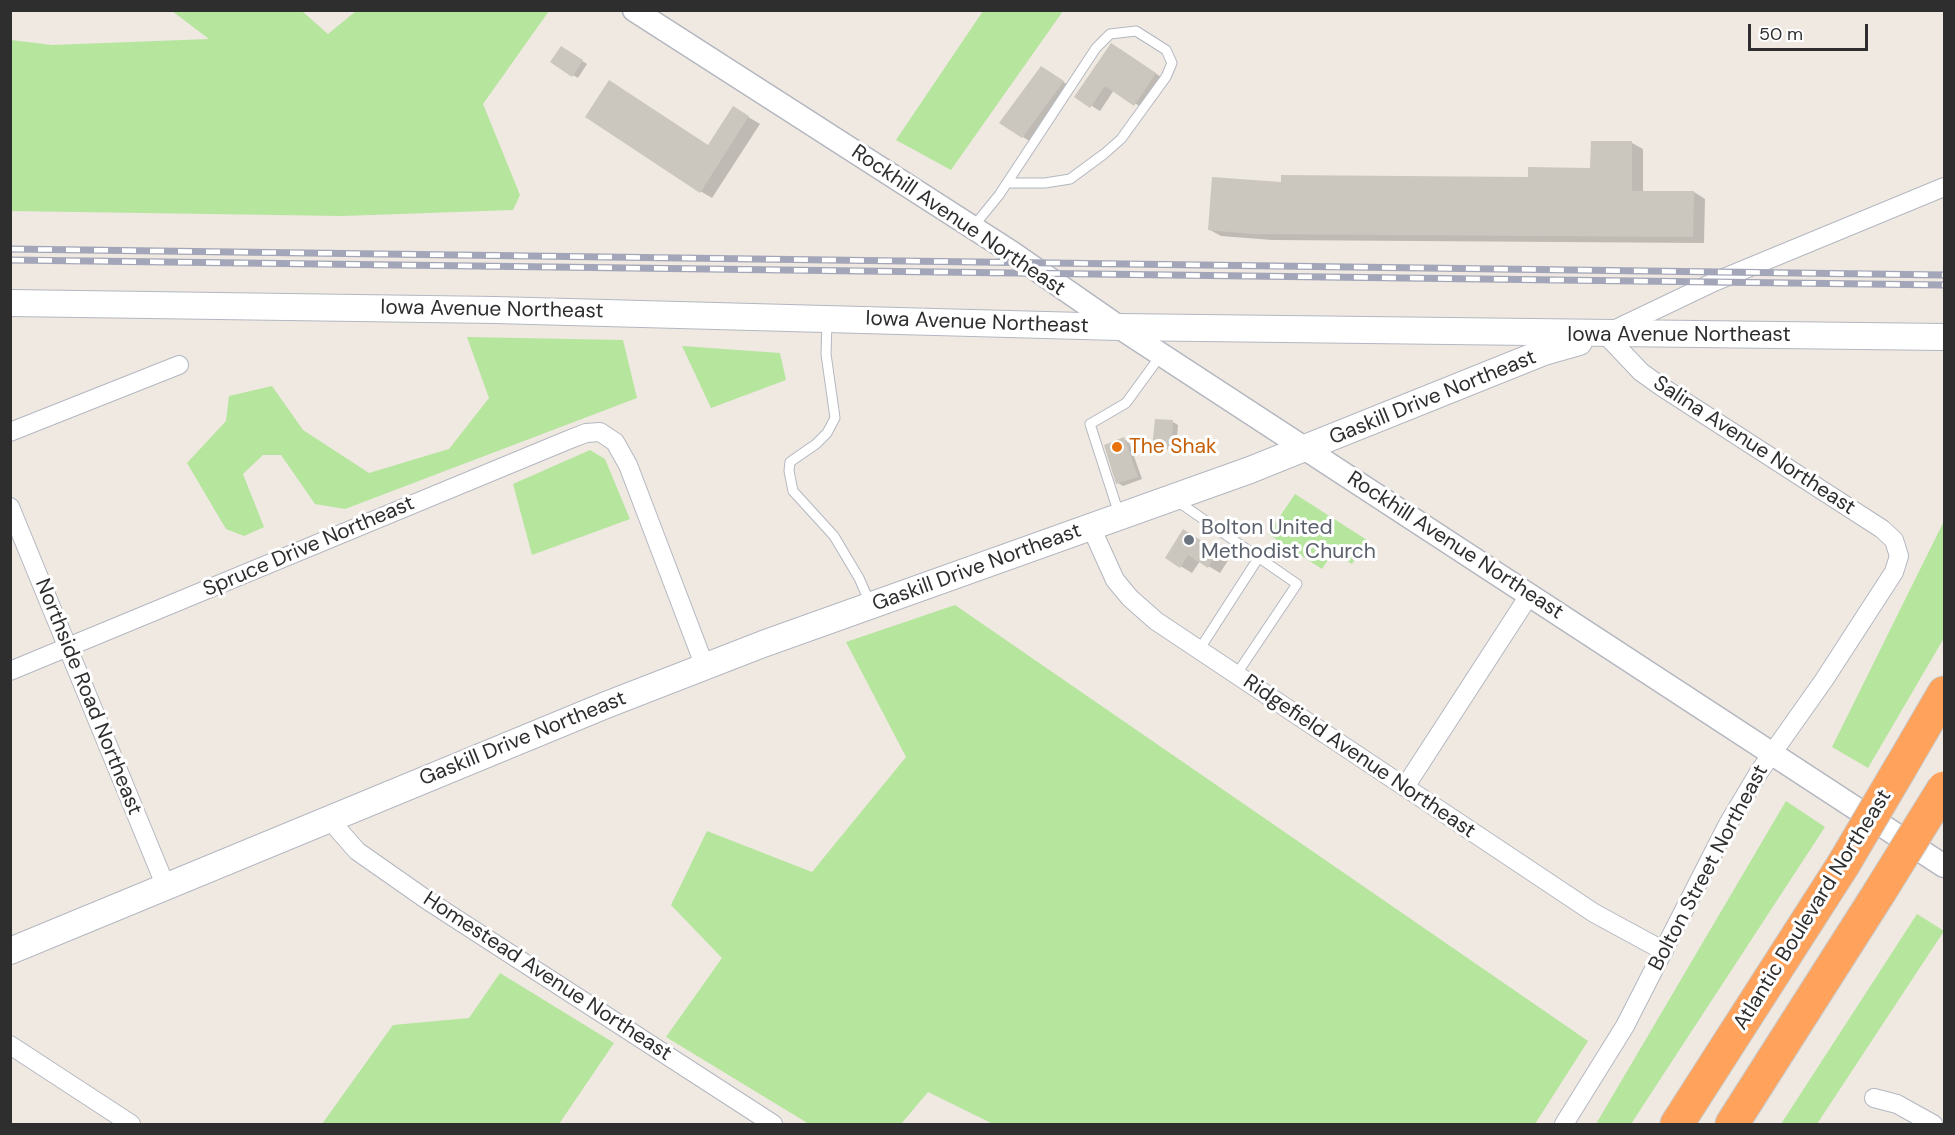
<!DOCTYPE html>
<html>
<head>
<meta charset="utf-8">
<style>
  body { margin:0 }
  #map { position:relative; width:1955px; height:1135px; overflow:hidden; background:#efe9e1; font-family:"DM Sans",sans-serif }
  canvas { display:block }
  .frame { position:absolute; inset:0; border:12px solid #2e2e2e; pointer-events:none }
  .scale { position:absolute; left:1748px; top:24px; width:120px; height:27px; box-sizing:border-box; border:3px solid #2e2e2e; border-top:0; padding-left:8px; font-size:18px; line-height:21px; white-space:nowrap; color:#2e2e2e; -webkit-text-stroke:4px #fff; paint-order:stroke }
</style>
</head>
<body>
<div id="map">
<canvas width="1955" height="1135"></canvas>
<div class="frame"></div>
<div class="scale">50 m</div>
</div>
<script>
const c = document.querySelector('canvas').getContext('2d');
c.lineJoin = 'round';
function fillPath(path, color) {
  c.fillStyle = color;
  c.fill(path, 'evenodd');
}
function shape(rows) {
  const path = new Path2D();
  for (const r of rows) {
    path.moveTo(r[0], r[1]);
    for (let i = 2; i < r.length; i += 2) path.lineTo(r[i], r[i + 1]);
  }
  return path;
}
function stroke(path, color, width, dash) {
  c.strokeStyle = color;
  c.lineWidth = width;
  c.lineCap = dash ? 'butt' : 'round';
  c.setLineDash(dash || []);
  c.stroke(path);
}
function write(font, color, halo, rows, align = 'center') {
  c.font = font + ' "DM Sans",sans-serif';
  c.lineWidth = 6;
  c.setLineDash([]);
  c.textBaseline = 'middle';
  c.strokeStyle = halo;
  c.fillStyle = color;
  for (const [text, x, y, turn = 0] of rows) {
    c.save();
    c.translate(x, y);
    c.rotate((+turn || 0) * Math.PI / 180);
    c.textAlign = isNaN(turn) ? turn : align;
    if (halo) c.strokeText(text, 0, 0);
    c.fillText(text, 0, 0);
    c.restore();
  }
}
const green = shape([
  [172,11,302,11,328,34,356,11,549,11,483,104,520,195,513,210,342,216,11,211,11,40,52,45,209,39],
  [983,11,1063,11,951,170,896,140],
  [467,337,623,340,637,398,345,509,315,504,281,455,263,455,243,474,264,527,244,536,226,529,187,463,226,421,229,396,272,386,303,430,369,473,449,449,489,398],
  [682,346,780,353,786,380,711,408],
  [590,450,605,459,630,519,532,555,513,484],
  [1295,494,1367,540,1352,564,1333,552,1322,569,1268,534],
  [1944,521,1944,638,1868,768,1832,747],
  [955,605,1588,1041,1535,1124,993,1124,928,1092,901,1124,809,1124,666,1037,722,958,671,905,707,831,812,872,906,757,846,642],
  [1786,801,1825,827,1631,1124,1596,1124],
  [1917,914,1944,931,1817,1124,1781,1124],
  [500,973,614,1043,559,1124,322,1124,393,1025,469,1018]
]);
const shadow = shape([
  [561,48,587,64,578,78,573,75],
  [1120,49,1164,79,1144,109,1114,90,1100,111,1076,96],
  [1050,73,1071,87,1031,142,1023,137],
  [745,115,760,124,712,198,700,191,709,146],
  [1632,143,1643,149,1643,192,1694,192,1705,199,1704,243,1272,240,1221,236,1210,230,1282,183,1529,179,1592,169],
  [1173,422,1178,425,1176,451,1154,447],
  [1124,439,1129,442,1142,479,1123,486,1118,483],
  [1195,537,1229,559,1220,573,1200,561,1192,573,1167,558]
]);
const building = shape([
  [1111,43,1156,73,1134,106,1105,86,1090,108,1074,97],
  [561,46,583,60,572,77,550,62],
  [1041,66,1064,81,1022,138,999,123],
  [609,80,708,145,733,106,749,116,700,193,585,117],
  [1591,141,1632,141,1632,191,1694,191,1693,237,1253,234,1208,230,1212,177,1281,182,1281,175,1528,177,1528,167,1590,168],
  [1155,419,1173,420,1171,449,1152,448],
  [1124,437,1138,477,1116,484,1104,445],
  [1183,529,1218,551,1208,568,1188,555,1180,568,1165,558]
]);
const service = shape([
  [973,227,999,195,1096,48,1110,34,1136,31,1166,50,1172,63,1166,77,1121,139,1104,154,1070,179,1045,183,1007,183],
  [827,322,826,354,835,418,827,433,816,444,790,462,789,471,793,491,834,536,859,578,870,603],
  [1177,501,1297,584,1236,675],
  [1119,514,1090,424,1126,403,1161,355],
  [1199,650,1259,557]
]);
const minor = shape([
  [10,432,179,365],
  [10,507,166,887],
  [1091,527,1115,580,1130,598,1156,621,1594,913,1664,951],
  [10,671,568,440,586,433,600,432,615,442,628,465,705,667],
  [1405,787,1530,594],
  [329,819,357,851,427,900,773,1124],
  [10,1045,131,1124],
  [1874,1098,1897,1104,1933,1124],
  [1564,1124,1625,1026,1728,824,1759,772,1824,680,1894,572,1899,556,1894,540,1882,529,1662,387,1641,372,1605,334,1714,282,1944,187]
]);
const tertiary = shape([
  [634,10,1011,252,1119,327,1944,866]
]);
const secondary = shape([
  [10,303,495,310,1119,327,1944,337],
  [10,951,606,705,763,644,1250,470,1544,352,1579,342]
]);
const motorway = shape([
  [1902,765,1944,693],
  [1677,1124,1843,865],
  [1732,1124,1879,893]
]);
const rail = shape([
  [10,249,1944,275],
  [10,260,1944,285]
]);
const motorwayBridge = shape([
  [1843,865,1902,765],
  [1879,893,1944,788]
]);
const markers = [
  [1117,447,6,"#e8710a"],
  [1189,540,6,"#6b7280"]
];
const streetNames = [
  ["Rockhill Avenue Northeast",958,221,34],
  ["Iowa Avenue Northeast",492,310,1],
  ["Iowa Avenue Northeast",977,323,2],
  ["Iowa Avenue Northeast",1679,335],
  ["Gaskill Drive Northeast",1433,398,-22],
  ["Salina Avenue Northeast",1754,446,33],
  ["Rockhill Avenue Northeast",1455,546,33],
  ["Spruce Drive Northeast",309,547,-23],
  ["Gaskill Drive Northeast",977,568,-20],
  ["Northside Road Northeast",88,697,68],
  ["Gaskill Drive Northeast",523,739,-22],
  ["Ridgefield Avenue Northeast",1359,757,34],
  ["Bolton Street Northeast",1709,868,-62],
  ["Atlantic Boulevard Northeast",1813,910,-58],
  ["Homestead Avenue Northeast",547,977,33]
];
const foodNames = [
  ["The Shak",1129,447]
];
const worshipNames = [
  ["Bolton United",1201,528],
  ["Methodist Church",1201,552]
];
fillPath(green, '#b6e59e');
fillPath(shadow, '#0003');
fillPath(building, '#cbc7bf');
stroke(service, '#b4b7c1', 11);
stroke(minor, '#b4b7c1', 20);
stroke(tertiary, '#b4b7c1', 25);
stroke(secondary, '#b4b7c1', 28);
stroke(motorway, '#c9c9c9', 35);
stroke(service, '#fff', 9);
stroke(minor, '#fff', 18);
stroke(tertiary, '#fff', 22);
stroke(secondary, '#fff', 26);
stroke(motorway, '#ffa35c', 33);
stroke(rail, '#a3a6b8', 7);
stroke(rail, '#fff', 4.5, [14]);
stroke(motorwayBridge, '#c9c9c9', 35, []);
stroke(motorwayBridge, '#ffa35c', 33);
for (const [x, y, r, color] of markers) {
  const dot = new Path2D();
  dot.arc(x, y, r, 0, 2 * Math.PI);
  c.fillStyle = color;
  c.fill(dot);
  stroke(dot, '#fff', 2);
}
write('21px', '#2e2e2e', '#fff', streetNames);
write('21px', '#c56008', '#fff', foodNames, 'left');
write('21px', '#5b616d', '#fff', worshipNames, 'left');
</script>
</body>
</html>
